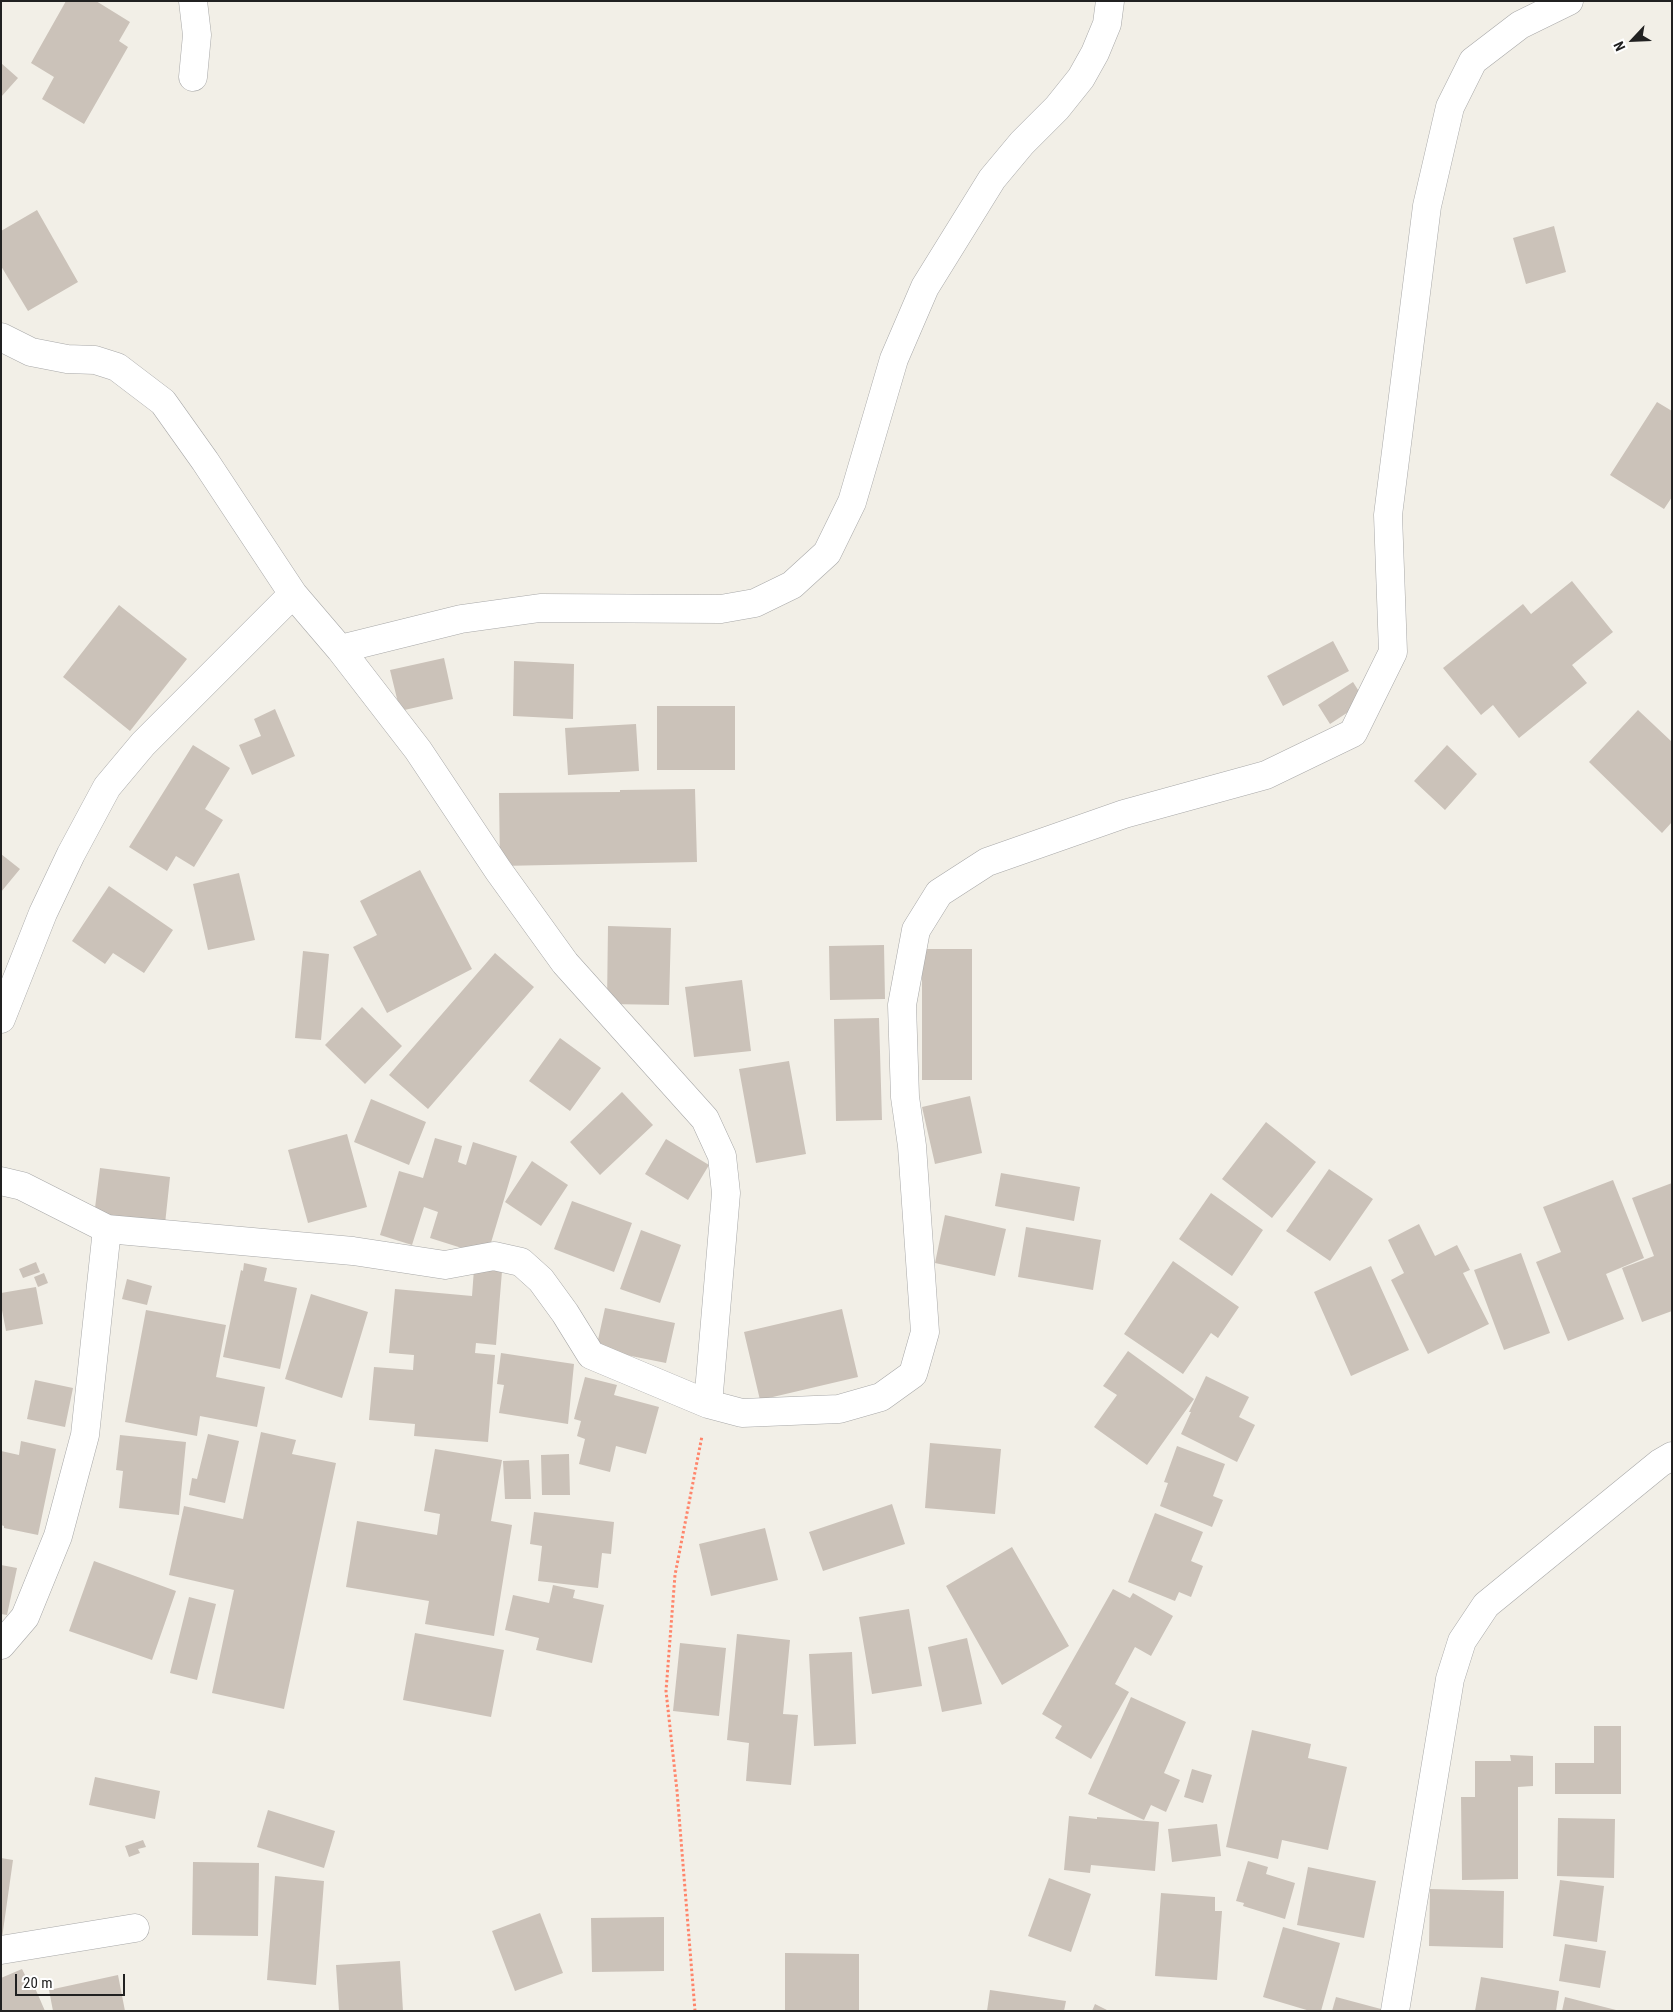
<!DOCTYPE html>
<html>
<head>
<meta charset="utf-8">
<style>
  body { margin:0 }
  #map { position:relative; width:1673px; height:2012px; overflow:hidden; background:#f2efe7; font-family:"Roboto Condensed",sans-serif }
  canvas { display:block }
  .frame { position:absolute; inset:0; border:2px solid #212121; pointer-events:none }
  .north { position:absolute; left:1608px; top:15px; width:50px; height:50px; -webkit-text-stroke:4px #fff; paint-order:stroke; rotate:245deg; font-size:14px; font-weight:700; line-height:20px; text-align:center; color:#212121 }
  .north::after { content:''; display:block; margin:auto; width:18px; height:22px; background:#212121; clip-path:polygon(50% 0,100% 100%,50% 72%,0 100%) }
  .scale { position:absolute; left:15px; top:1974px; width:110px; height:22px; box-sizing:border-box; border:2px solid #212121; border-top:0; padding-left:6px; font-size:15px; line-height:18px; white-space:nowrap; color:#212121; -webkit-text-stroke:4px #fff; paint-order:stroke }
</style>
</head>
<body>
<div id="map">
<canvas width="1673" height="2012"></canvas>
<div class="frame"></div>
<div class="north">N</div>
<div class="scale">20 m</div>
</div>
<script>
const c = document.querySelector('canvas').getContext('2d');
c.lineJoin = 'round';
function fillPath(path, color) {
  c.fillStyle = color;
  c.fill(path, 'evenodd');
}
function shape(rows) {
  const path = new Path2D();
  for (const r of rows) {
    path.moveTo(r[0], r[1]);
    for (let i = 2; i < r.length; i += 2) path.lineTo(r[i], r[i + 1]);
  }
  return path;
}
function stroke(path, color, width, dash) {
  c.strokeStyle = color;
  c.lineWidth = width;
  c.lineCap = dash ? 'butt' : 'round';
  c.setLineDash(dash || []);
  c.stroke(path);
}
const building = shape([
  [66,1,96,1,130,22,119,41,128,47,84,124,42,99,54,77,31,63],
  [1,63,18,78,1,97],
  [37,210,78,282,28,311,1,266,1,231],
  [1554,226,1566,272,1526,284,1513,238],
  [1657,402,1672,411,1672,497,1664,509,1610,475],
  [1572,581,1613,632,1572,665,1587,683,1519,738,1493,705,1481,715,1443,668,1523,604,1531,614],
  [119,605,187,659,130,731,63,677],
  [1333,641,1349,671,1283,706,1267,676],
  [444,658,453,699,400,711,390,670],
  [514,661,574,664,573,719,513,716],
  [1353,682,1365,701,1330,724,1318,705],
  [657,706,735,706,735,770,657,770],
  [275,709,295,756,252,775,239,745,261,736,254,719],
  [1638,710,1672,742,1672,822,1662,833,1589,762],
  [636,724,639,771,568,775,565,728],
  [193,745,230,768,205,809,223,820,194,867,176,856,167,871,129,847],
  [1447,745,1477,774,1445,810,1414,781],
  [695,789,697,862,500,866,499,793,620,792,620,790],
  [1,854,20,869,1,892],
  [420,870,472,969,387,1013,353,947,377,935,360,901],
  [239,873,255,940,208,950,193,884],
  [109,886,173,930,144,973,113,953,105,964,72,941],
  [608,926,671,928,669,1005,607,1004],
  [884,945,885,999,830,1000,829,946],
  [922,949,972,949,972,1080,922,1080],
  [303,951,329,954,321,1040,295,1038],
  [495,953,534,987,428,1109,389,1075],
  [742,980,751,1051,694,1057,685,987],
  [362,1007,402,1046,365,1084,325,1045],
  [879,1018,882,1120,836,1121,834,1019],
  [560,1038,601,1068,570,1111,529,1081],
  [789,1061,806,1154,756,1163,739,1069],
  [622,1092,653,1125,600,1175,570,1142],
  [970,1096,982,1153,935,1164,922,1107],
  [371,1099,426,1122,409,1165,354,1142],
  [1266,1122,1316,1162,1272,1218,1222,1179],
  [347,1134,367,1207,308,1223,288,1150],
  [435,1138,462,1146,458,1162,466,1165,473,1142,517,1156,487,1256,430,1238,438,1212,424,1207,412,1245,380,1235,399,1171,423,1178],
  [666,1139,709,1165,688,1200,645,1174],
  [532,1161,568,1185,541,1226,505,1202],
  [100,1168,170,1177,165,1224,94,1216],
  [1329,1169,1373,1199,1330,1261,1286,1231],
  [1001,1173,1080,1187,1074,1221,995,1206],
  [1613,1180,1644,1258,1606,1274,1624,1319,1568,1341,1536,1262,1561,1252,1543,1207],
  [1672,1183,1672,1311,1642,1322,1622,1268,1654,1256,1632,1198],
  [1211,1193,1263,1230,1232,1276,1179,1239],
  [572,1201,632,1223,614,1272,554,1249],
  [945,1215,1006,1229,995,1276,935,1263],
  [1419,1224,1435,1256,1457,1245,1470,1270,1463,1273,1489,1324,1428,1354,1391,1280,1404,1273,1388,1240],
  [1026,1227,1101,1240,1093,1290,1018,1277],
  [641,1230,681,1245,660,1303,620,1289],
  [1521,1253,1550,1333,1504,1350,1474,1270],
  [1173,1261,1239,1307,1218,1338,1211,1333,1183,1374,1124,1334],
  [36,1262,40,1272,23,1278,19,1269],
  [244,1263,267,1268,264,1281,297,1288,280,1369,223,1357,241,1270,243,1271],
  [1371,1266,1409,1350,1351,1376,1314,1292],
  [474,1269,502,1271,496,1345,476,1343,475,1353,495,1355,488,1442,414,1436,415,1424,369,1420,374,1367,413,1370,414,1355,389,1353,395,1289,472,1296],
  [44,1273,48,1283,38,1287,34,1277],
  [127,1279,152,1286,147,1305,122,1299],
  [36,1287,43,1324,6,1331,1,1305,1,1293],
  [311,1294,368,1312,342,1398,285,1379],
  [605,1308,675,1323,666,1363,596,1349],
  [842,1309,858,1377,760,1400,744,1332],
  [146,1310,226,1325,216,1377,265,1387,257,1427,200,1416,197,1436,125,1422],
  [1128,1351,1194,1399,1147,1465,1094,1427,1117,1395,1103,1386],
  [501,1353,574,1364,568,1424,499,1413,504,1385,497,1384],
  [1206,1376,1249,1397,1239,1417,1255,1425,1237,1462,1181,1434,1191,1412,1189,1412],
  [585,1377,617,1385,614,1395,659,1407,646,1454,616,1446,610,1472,579,1464,585,1439,577,1436,581,1421,574,1419],
  [35,1380,73,1388,65,1427,27,1419],
  [261,1432,296,1440,292,1454,336,1463,284,1709,212,1693,234,1590,169,1575,184,1506,243,1519],
  [208,1434,239,1441,225,1503,189,1495,192,1478,197,1479],
  [120,1435,186,1442,179,1515,119,1508,123,1471,116,1470],
  [21,1441,56,1449,38,1535,4,1528,4,1526,1,1525,1,1451,19,1455],
  [930,1443,1001,1449,995,1514,925,1508],
  [1177,1446,1225,1464,1213,1496,1223,1500,1212,1527,1160,1506,1168,1483,1164,1482],
  [435,1449,502,1460,491,1521,512,1525,494,1636,425,1624,429,1601,346,1587,357,1521,437,1535,440,1514,424,1511],
  [569,1454,570,1495,542,1495,541,1455],
  [529,1460,531,1499,505,1499,503,1461],
  [892,1504,905,1544,823,1571,809,1532],
  [534,1512,614,1522,611,1554,602,1553,598,1588,538,1581,542,1546,530,1544],
  [1155,1513,1203,1532,1191,1561,1203,1566,1191,1597,1179,1592,1175,1601,1128,1582],
  [765,1528,778,1580,711,1596,699,1544],
  [1012,1547,1069,1646,1002,1685,946,1586],
  [94,1561,176,1591,152,1660,69,1631],
  [1,1565,17,1568,7,1615,1,1614],
  [553,1585,575,1590,573,1598,604,1605,592,1663,536,1650,539,1638,505,1630,513,1595,549,1603],
  [1113,1589,1130,1598,1133,1593,1173,1616,1151,1656,1135,1647,1115,1684,1129,1692,1091,1759,1055,1738,1062,1726,1042,1714],
  [189,1597,216,1604,197,1680,170,1673],
  [909,1609,922,1686,872,1694,859,1617],
  [415,1633,504,1650,491,1717,403,1700],
  [737,1634,790,1640,783,1714,798,1715,791,1785,746,1781,749,1743,727,1740],
  [967,1638,982,1704,942,1712,928,1647],
  [680,1643,726,1648,719,1716,673,1711],
  [852,1652,856,1744,814,1746,809,1654],
  [1131,1697,1186,1722,1164,1773,1180,1780,1166,1812,1151,1805,1144,1820,1088,1794],
  [1594,1726,1621,1726,1621,1794,1555,1794,1555,1763,1594,1763],
  [1252,1730,1311,1744,1308,1758,1347,1767,1328,1850,1282,1840,1278,1859,1226,1847],
  [1510,1755,1533,1756,1533,1786,1518,1787,1518,1879,1462,1880,1461,1797,1475,1797,1475,1761,1511,1761],
  [1192,1769,1212,1775,1203,1803,1184,1797],
  [95,1777,160,1791,155,1819,89,1805],
  [268,1810,335,1831,324,1868,257,1847],
  [1069,1816,1097,1819,1097,1817,1159,1822,1155,1871,1091,1865,1090,1873,1064,1870],
  [1558,1818,1615,1819,1614,1878,1557,1876],
  [1217,1824,1221,1856,1172,1862,1168,1829],
  [143,1840,146,1847,138,1849,140,1853,129,1857,125,1846],
  [1,1858,13,1860,2,1938,1,1938],
  [1248,1861,1268,1867,1266,1874,1295,1883,1285,1919,1243,1906,1244,1903,1236,1901],
  [193,1862,259,1863,258,1936,192,1935],
  [1308,1867,1376,1881,1364,1938,1297,1925],
  [275,1876,324,1881,316,1985,267,1980],
  [1049,1878,1091,1894,1071,1952,1028,1936],
  [1560,1880,1604,1886,1597,1942,1553,1936],
  [1430,1889,1504,1891,1503,1948,1429,1946],
  [1161,1893,1215,1897,1215,1911,1222,1911,1217,1980,1155,1976],
  [540,1913,563,1973,515,1991,492,1931],
  [664,1917,664,1971,592,1972,591,1918],
  [1283,1927,1340,1943,1321,2011,1310,2011,1263,1997],
  [1565,1944,1606,1951,1600,1988,1559,1981],
  [785,1953,859,1954,859,2011,785,2011],
  [400,1961,403,2011,339,2011,336,1965],
  [22,1969,29,1983,32,1981,45,2011,1,2011,1,1978],
  [118,1975,125,2011,53,2011,49,1990],
  [1481,1977,1559,1991,1556,2011,1475,2011],
  [990,1990,1066,2001,1064,2011,987,2011],
  [1336,1997,1381,2009,1381,2011,1332,2011],
  [1565,1997,1616,2010,1616,2011,1562,2011],
  [1095,2004,1109,2011,1092,2011]
]);
const path = shape([
  [695,2011,677,1791,666,1691,675,1575,702,1436]
]);
const minor = shape([
  [193,77,197,35,193,1],
  [1,337,31,352,67,359,95,360,117,367,163,402,205,461,293,594,340,649,418,750,498,870,565,963,705,1119,722,1156,726,1193,708,1404],
  [340,649,461,619,540,608,721,609,755,603,792,585,827,553,852,502,894,359,925,287,992,179,1022,143,1057,108,1081,78,1095,53,1107,24,1110,1],
  [1,1019,43,913,71,854,107,787,143,744,293,594],
  [1,1181,22,1186,107,1229,353,1251,445,1265,494,1256,521,1262,541,1280,565,1313,591,1355,708,1404,742,1413,839,1409,881,1397,913,1374,925,1332,912,1146,905,1097,902,1005,916,930,939,893,987,862,1124,814,1266,775,1353,733,1393,652,1388,515,1427,206,1450,107,1473,61,1520,25,1569,1],
  [1,1645,25,1617,58,1536,85,1435,107,1229],
  [1,1950,135,1928],
  [1395,2011,1450,1679,1462,1641,1486,1605,1660,1463,1672,1456]
]);
fillPath(building, '#cbc2b9');
stroke(minor, '#a8a8a8', 29);
stroke(path, '#ff856b', 3, [2.5, 2.5]);
stroke(minor, '#fff', 28);
</script>
</body>
</html>
